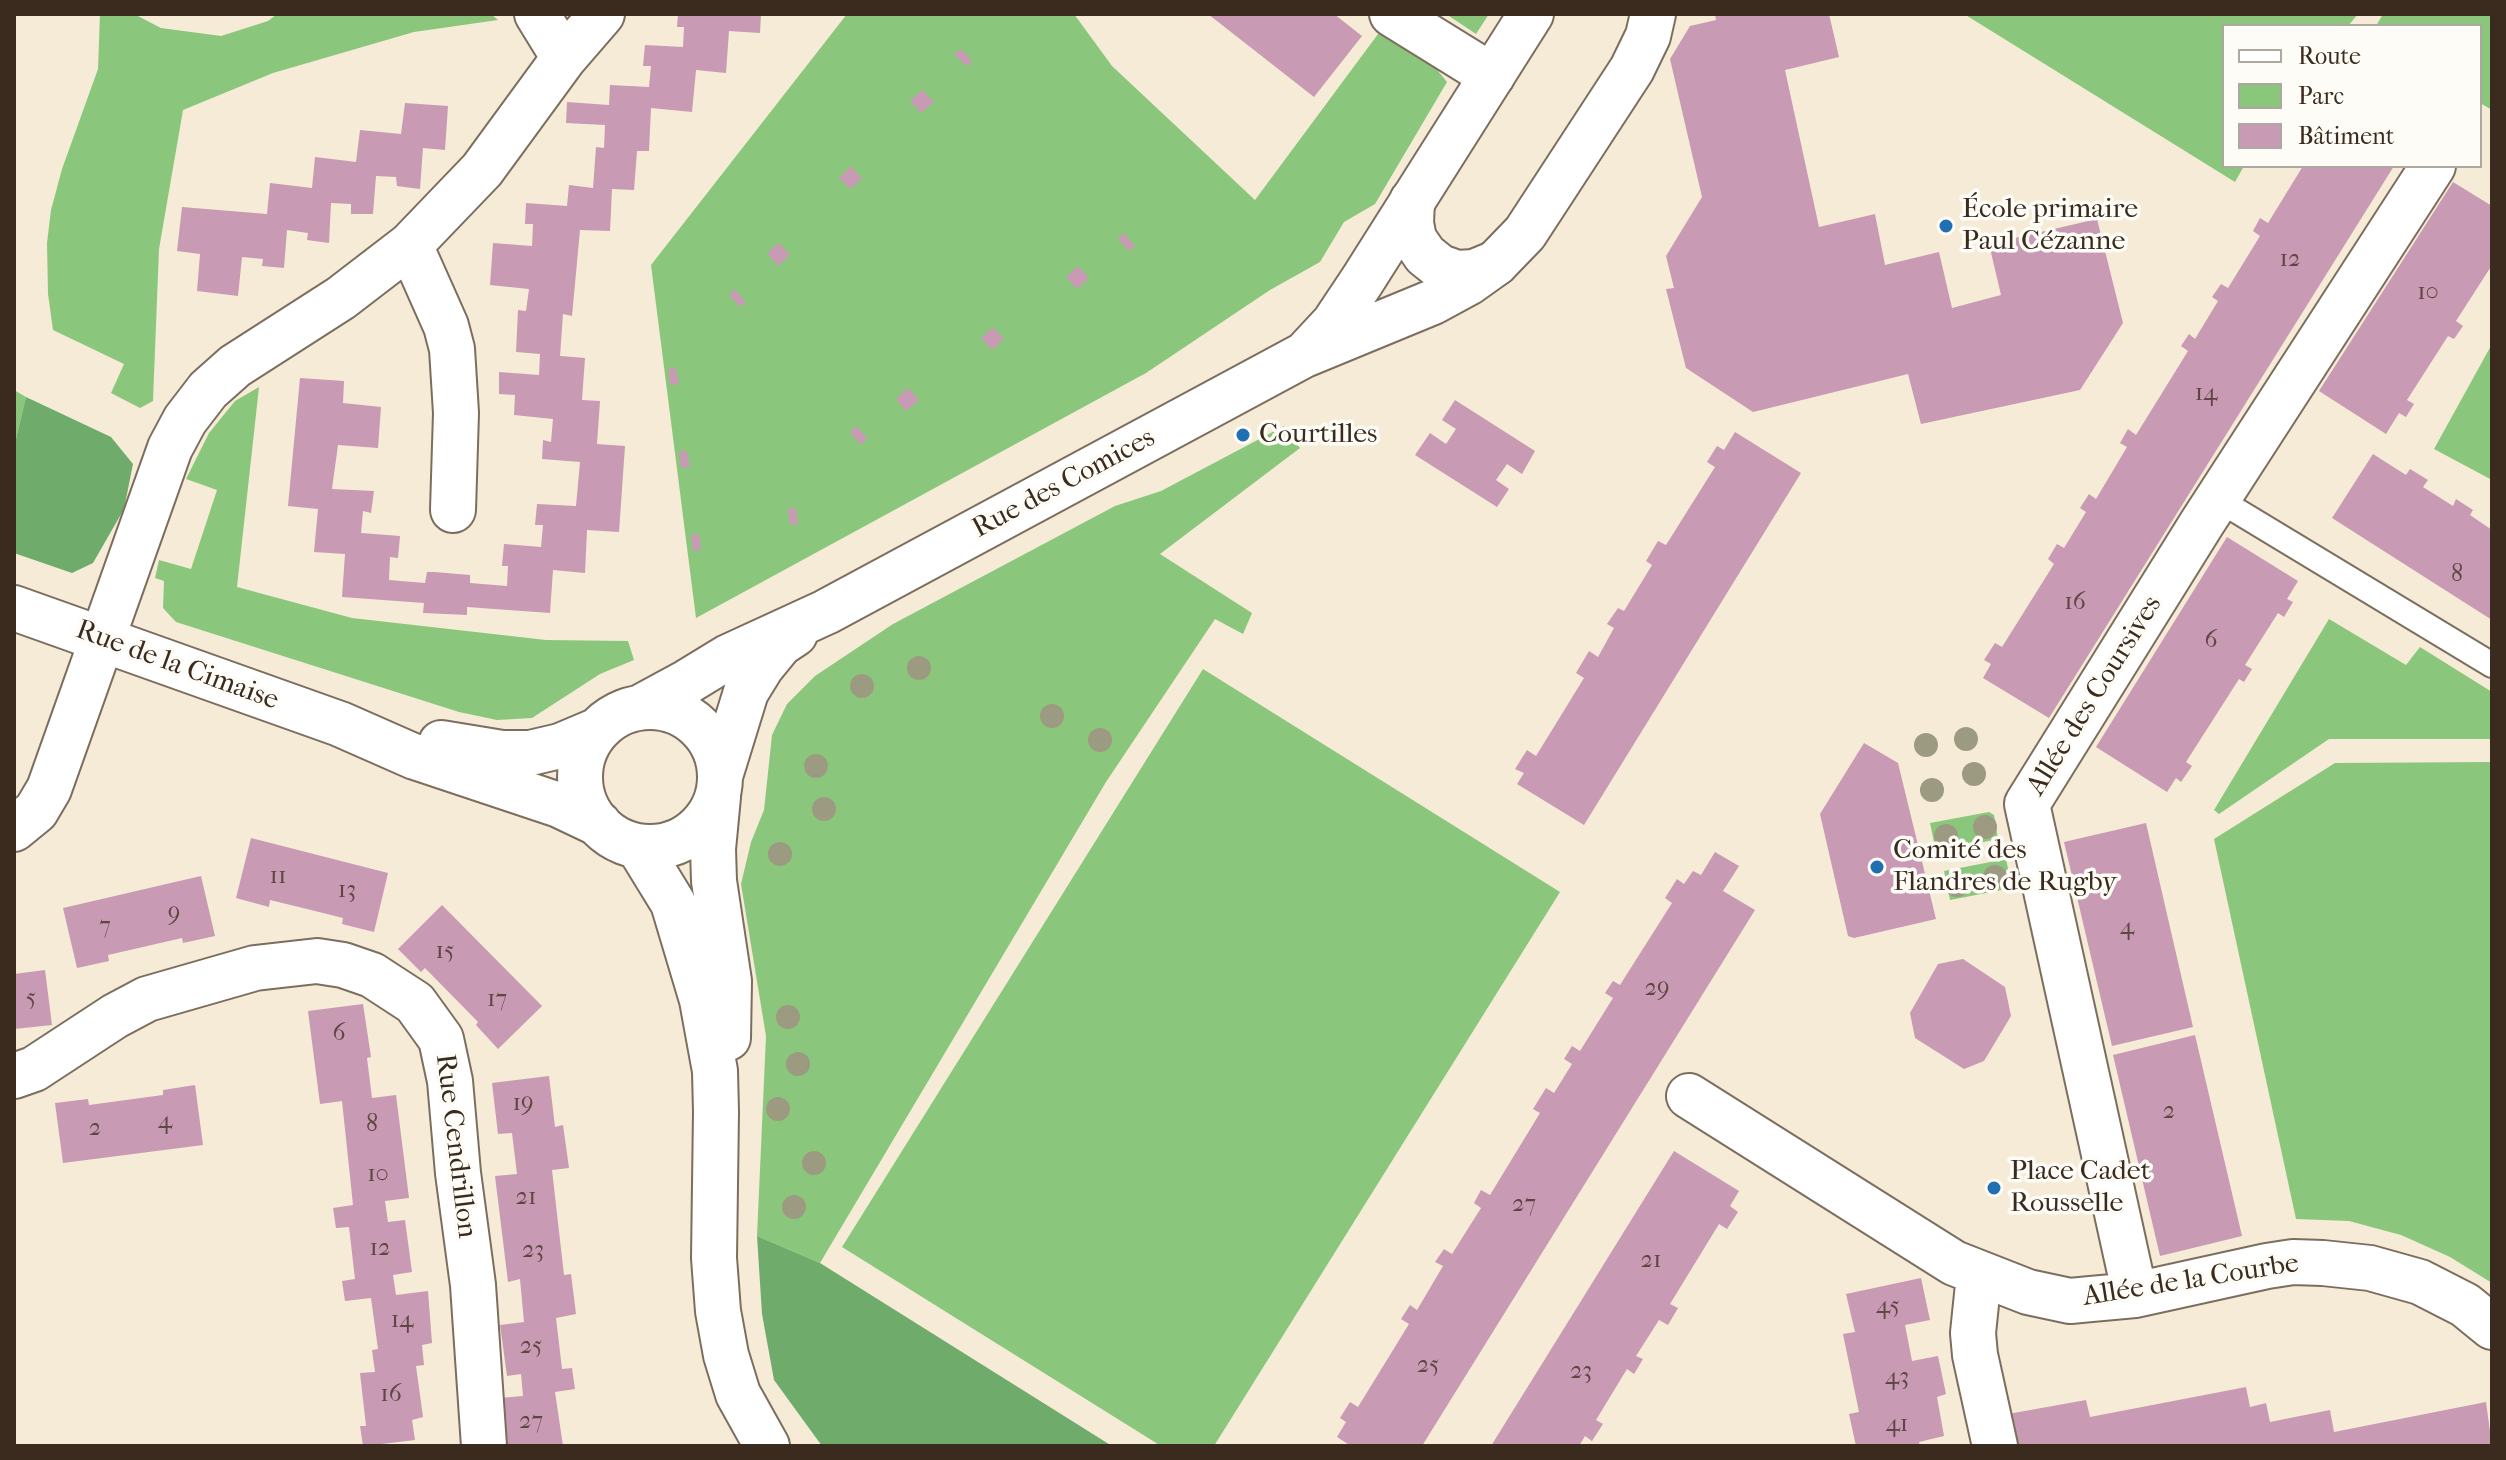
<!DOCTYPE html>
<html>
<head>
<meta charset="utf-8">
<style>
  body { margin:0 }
  #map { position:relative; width:2506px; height:1460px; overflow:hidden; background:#f6ebd7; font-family:"IM FELL French Canon",serif }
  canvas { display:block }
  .frame { position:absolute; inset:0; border:16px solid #3b2a1e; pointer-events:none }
  .legend { position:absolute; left:2222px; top:24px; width:260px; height:144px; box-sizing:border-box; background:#fdfcf7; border:2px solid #afa8a0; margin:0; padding:10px 14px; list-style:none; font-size:24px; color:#3b2a1e }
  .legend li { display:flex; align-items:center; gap:16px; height:40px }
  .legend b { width:40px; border:2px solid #afa8a0 }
</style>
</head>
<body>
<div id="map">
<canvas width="2506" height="1460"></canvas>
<div class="frame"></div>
<ul class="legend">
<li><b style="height:10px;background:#fff"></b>Route</li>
<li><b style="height:22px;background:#8ac77d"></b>Parc</li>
<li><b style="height:22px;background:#c89ab3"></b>Bâtiment</li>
</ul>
</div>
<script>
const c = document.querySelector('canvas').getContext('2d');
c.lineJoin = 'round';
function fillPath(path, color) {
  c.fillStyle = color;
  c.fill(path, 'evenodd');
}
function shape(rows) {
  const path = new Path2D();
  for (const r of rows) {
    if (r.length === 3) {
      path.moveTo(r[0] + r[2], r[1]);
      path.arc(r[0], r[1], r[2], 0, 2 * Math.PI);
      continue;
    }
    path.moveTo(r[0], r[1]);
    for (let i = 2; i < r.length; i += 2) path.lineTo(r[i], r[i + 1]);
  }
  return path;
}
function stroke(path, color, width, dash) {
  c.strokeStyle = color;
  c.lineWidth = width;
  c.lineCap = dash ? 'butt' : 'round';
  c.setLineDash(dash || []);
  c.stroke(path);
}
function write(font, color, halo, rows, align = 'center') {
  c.font = font + ' "IM FELL French Canon",serif';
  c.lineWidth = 7;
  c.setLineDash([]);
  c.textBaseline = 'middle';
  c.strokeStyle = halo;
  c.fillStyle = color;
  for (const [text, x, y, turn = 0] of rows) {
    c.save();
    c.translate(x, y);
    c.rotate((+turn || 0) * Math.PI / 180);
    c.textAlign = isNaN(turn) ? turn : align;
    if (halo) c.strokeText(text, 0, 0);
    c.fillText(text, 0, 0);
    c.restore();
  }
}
const green = shape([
  [100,14,134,14,161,28,221,36,268,21,277,14,491,14,498,20,414,32,273,73,183,110,159,249,153,401,140,408,111,393,124,364,53,330,48,294,47,243,51,210,62,169,98,69],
  [847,14,1074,14,1112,66,1255,200,1381,30,1434,66,1447,82,1375,204,1344,222,1320,262,1270,290,1146,373,696,618,651,265],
  [1446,14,1489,14,1476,34],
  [1964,14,2358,14,2348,26,2224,26,2224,166,2244,166,2235,182],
  [2383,14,2492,14,2492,110,2480,103,2480,26,2376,26],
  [2492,344,2492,480,2434,449],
  [259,387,237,587,352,618,546,640,628,641,634,660,600,674,532,718,497,720,459,712,176,622,163,608,164,581,155,578,159,560,191,569,217,490,186,479,209,433,235,401],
  [14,390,26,397,14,447],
  [1284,426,1300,448,1160,554,1252,613,1243,634,1215,619,1207,631,1106,782,820,1263,757,1236,766,1036,741,884,751,842,764,810,772,735,787,704,815,676,893,624,1115,506,1161,491],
  [2329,619,2406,665,2420,647,2492,692,2492,739,2329,739,2219,814,2214,810],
  [1203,669,1560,892,1214,1446,1161,1446,842,1247],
  [2492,762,2492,1283,2450,1257,2401,1235,2349,1221,2296,1219,2214,839,2335,763],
  [1989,812,1994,815,1998,839,1936,852,1930,823],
  [2006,859,2012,888,1950,900,1944,871]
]);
const forest = shape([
  [26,397,111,437,133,464,124,509,93,563,72,573,14,553,14,447],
  [757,1236,820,1263,1112,1446,822,1446,774,1380,762,1314]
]);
const building = shape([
  [678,14,761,14,760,33,729,31,726,73,696,70,692,112,651,108,649,151,637,151,634,190,612,189,610,231,580,230,572,316,563,314,560,356,585,358,582,400,600,401,597,444,625,446,619,532,587,530,585,573,553,570,550,613,467,607,467,615,423,613,424,603,342,597,345,554,314,552,318,509,288,506,300,378,344,381,343,403,381,407,378,448,338,445,332,489,374,491,371,513,363,511,361,533,400,536,398,558,390,557,389,580,425,583,427,572,434,572,470,575,470,583,507,586,508,566,502,566,504,544,541,547,543,525,535,525,537,504,576,506,580,462,542,459,543,440,551,442,553,419,514,415,515,395,499,394,499,372,539,375,540,354,516,352,518,310,526,311,529,289,490,285,493,243,532,246,533,224,525,224,526,203,567,206,569,185,593,188,596,147,604,148,605,125,566,123,567,102,609,105,610,85,649,87,651,66,643,66,645,45,683,47,684,27,677,27],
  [1208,14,1334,14,1362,36,1314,97],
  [1715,14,1829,14,1839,57,1785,70,1819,227,1875,214,1885,265,1939,252,1952,308,2001,295,1989,244,2097,219,2123,323,2080,390,1921,424,1908,374,1753,412,1686,368,1666,289,1674,288,1666,256,1702,197,1670,59,1690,26,1716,20],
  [961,49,972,61,966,66,954,54],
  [922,90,934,102,921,113,910,101],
  [405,103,448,106,445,150,423,148,420,189,397,186,396,177,376,176,373,214,351,214,351,204,331,203,329,243,307,240,308,233,287,230,284,268,262,266,263,259,242,257,238,296,197,291,200,254,177,251,182,207,267,214,270,183,312,188,315,157,356,162,360,130,401,134],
  [851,166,862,179,850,189,839,178],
  [2303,166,2394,166,2049,718,1983,678,1991,664,1984,660,1995,643,2002,647,2054,564,2048,559,2057,544,2064,548,2086,512,2080,508,2089,494,2096,499,2127,447,2120,443,2128,429,2136,435,2188,351,2181,346,2189,334,2195,339,2218,301,2212,297,2221,284,2228,288,2260,236,2253,231,2260,218,2268,223],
  [2453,182,2492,206,2492,265,2456,321,2463,326,2454,339,2448,336,2407,400,2414,404,2406,417,2399,413,2386,434,2319,391],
  [1124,233,1135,246,1129,251,1118,239],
  [779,243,790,255,778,266,767,253],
  [1078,266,1089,278,1077,289,1066,277],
  [734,289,746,302,740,307,729,295],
  [993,327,1004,339,992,350,981,338],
  [676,368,679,384,670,385,668,369],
  [908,388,919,400,906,411,896,399],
  [1455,400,1535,451,1522,474,1507,464,1496,480,1509,489,1497,507,1415,455,1430,433,1446,444,1456,429,1442,420],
  [856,426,867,438,861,445,850,432],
  [1735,432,1801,473,1584,825,1517,784,1524,773,1515,769,1527,750,1536,756,1584,678,1576,673,1589,651,1598,657,1614,628,1607,624,1618,608,1624,611,1652,565,1646,561,1658,541,1666,545,1715,467,1707,462,1717,446,1724,450],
  [679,451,687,451,690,467,681,468],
  [2373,454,2406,475,2410,469,2428,480,2423,487,2453,506,2456,499,2473,510,2470,515,2492,530,2492,620,2332,518],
  [796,508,798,524,790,525,788,509],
  [699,534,701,550,693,551,691,535],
  [2227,537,2298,581,2287,599,2293,602,2284,617,2278,613,2245,665,2252,669,2244,682,2239,679,2186,762,2192,766,2181,782,2176,778,2167,792,2096,747],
  [1864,743,1898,763,1936,919,1854,938,1848,936,1820,814],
  [2146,823,2193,1027,2112,1046,2064,842],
  [251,838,388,873,374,932,342,924,343,918,307,909,270,900,269,907,236,898],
  [1715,852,1739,866,1723,891,1755,910,1422,1446,1351,1446,1337,1437,1346,1422,1340,1418,1350,1402,1358,1407,1409,1324,1401,1319,1410,1305,1417,1310,1443,1266,1435,1262,1444,1249,1452,1254,1481,1208,1474,1203,1481,1190,1490,1195,1540,1113,1533,1109,1546,1088,1554,1093,1572,1064,1564,1059,1572,1046,1580,1051,1613,998,1605,993,1613,981,1620,985,1672,903,1665,898,1677,879,1684,884,1693,871,1701,875],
  [201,876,215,936,183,943,182,938,108,955,109,961,77,968,63,908],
  [442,905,542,1006,498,1049,476,1025,478,1022,425,968,421,972,398,949],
  [1963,959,2005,987,2011,1016,1984,1061,1964,1069,1915,1038,1910,1013,1938,964],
  [45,970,52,1025,14,1029,14,974],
  [363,1004,371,1057,367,1058,372,1098,396,1095,409,1198,385,1201,388,1222,405,1220,412,1272,393,1275,396,1295,428,1291,432,1343,422,1345,424,1365,416,1366,423,1417,412,1420,415,1440,365,1446,363,1446,360,1426,366,1426,360,1373,375,1372,372,1350,378,1349,371,1298,345,1301,342,1281,355,1279,349,1227,336,1228,333,1208,353,1205,342,1101,320,1104,308,1011],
  [2195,1035,2242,1236,2160,1256,2113,1055],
  [549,1076,555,1127,563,1125,569,1168,552,1170,564,1275,571,1274,576,1314,556,1318,562,1369,572,1368,575,1389,555,1392,563,1446,506,1446,500,1398,523,1396,521,1374,507,1376,500,1325,524,1322,520,1279,508,1282,495,1176,517,1174,512,1133,498,1134,492,1083],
  [195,1085,203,1145,63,1163,55,1103,88,1099,89,1105,163,1095,163,1090],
  [1674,1151,1739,1191,1730,1206,1738,1212,1727,1229,1719,1224,1670,1304,1678,1308,1668,1325,1659,1320,1636,1356,1643,1359,1634,1374,1627,1369,1596,1420,1603,1424,1592,1441,1585,1436,1579,1446,1491,1446],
  [1921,1278,1930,1320,1905,1325,1912,1361,1938,1356,1946,1394,1937,1397,1944,1436,1919,1442,1920,1446,1856,1446,1849,1414,1859,1412,1843,1334,1855,1332,1846,1294],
  [2246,1387,2250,1407,2266,1403,2270,1422,2330,1410,2334,1432,2486,1402,2492,1446,2014,1446,2008,1414,2086,1400,2090,1417]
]);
const service = shape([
  [2219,500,2492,665]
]);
const minor = shape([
  [1392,14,1492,76],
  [564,58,602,14],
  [1412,201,1411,223,1414,239,1425,255,1440,267,1457,273,1474,272,1496,263],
  [410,245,446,326,452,349,456,413,453,510],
  [14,829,36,811,49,789,170,448,185,420,208,390,235,366,341,298,410,245,482,170,564,58,537,14],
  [14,1076,34,1069,115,1016,147,999,255,968,317,961,343,965,372,975,415,1003,441,1039,450,1081,458,1173,473,1285,484,1446],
  [1689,1096,1954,1263,2028,1292,2070,1301,2091,1299,2135,1295,2267,1266,2293,1262,2323,1263,2370,1268,2420,1282,2465,1305,2492,1327],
  [1979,1275,1973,1333,1975,1355,1995,1446],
  [2135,1295,2027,804,2202,523,2433,166]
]);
const tertiary = shape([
  [1307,352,1334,323,1362,281,1531,14],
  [14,608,340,724,415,757,559,805,599,824],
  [650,777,70],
  [639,708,687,682,728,657,826,612,1302,356,1433,302,1468,283,1496,263,1525,233,1632,69,1648,36,1653,14],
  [441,743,502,753,530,753,560,746,598,730],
  [721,773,746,692,762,666,780,644,795,634],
  [718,797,713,849,714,881,729,981,728,1038],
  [638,846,673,903,702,1000,715,1071,716,1112,714,1258,718,1311,726,1355,738,1394,767,1446]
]);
const trees = [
  [919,668],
  [862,686],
  [1052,716],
  [1966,739],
  [1100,740],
  [1926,745],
  [816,766],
  [1974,774],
  [1932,790],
  [824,809],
  [1985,827],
  [1946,836],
  [780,854],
  [1995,877],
  [1957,885],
  [788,1017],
  [798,1064],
  [778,1109],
  [814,1163],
  [794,1207]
];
const markers = [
  [1946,226,8,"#1f6fb2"],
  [1243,435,8,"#1f6fb2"],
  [1877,867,8,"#1f6fb2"],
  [1994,1188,8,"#1f6fb2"]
];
const numberNames = [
  ["12",2290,260],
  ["10",2428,293],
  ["14",2206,394],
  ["8",2457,575],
  ["16",2075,603],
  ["6",2211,641],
  ["11",278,877],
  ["13",347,891],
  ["9",174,914],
  ["7",105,927],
  ["4",2127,928],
  ["15",445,952],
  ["29",1657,989],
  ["5",31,999],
  ["17",497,1000],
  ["6",339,1034],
  ["19",523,1104],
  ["2",2169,1112],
  ["4",165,1122],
  ["8",372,1125],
  ["2",95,1129],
  ["10",378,1175],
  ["21",526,1198],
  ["27",1524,1205],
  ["12",380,1249],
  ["23",533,1251],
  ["21",1651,1261],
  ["45",1888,1307],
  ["14",402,1321],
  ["25",531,1347],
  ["25",1428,1366],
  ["23",1581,1372],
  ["43",1897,1378],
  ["16",391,1395],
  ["27",531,1422],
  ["41",1897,1425]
];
const poiNames = [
  ["École primaire",1962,210],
  ["Paul Cézanne",1962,242],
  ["Courtilles",1259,435],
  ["Comité des",1893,851],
  ["Flandres de Rugby",1893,883],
  ["Place Cadet",2010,1172],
  ["Rousselle",2010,1204]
];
const streetNames = [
  ["Rue des Comices",1064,484,-28],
  ["Rue de la Cimaise",177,666,20],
  ["Allée des Coursives",2095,696,-58],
  ["Rue Cendrillon",455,1146,83],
  ["Allée de la Courbe",2191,1281,-9]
];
fillPath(green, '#8ac77d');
fillPath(forest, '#6fac6c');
fillPath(building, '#c89ab3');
stroke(service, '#7c6e5f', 28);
stroke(minor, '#7c6e5f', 48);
stroke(tertiary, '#7c6e5f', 48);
stroke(service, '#fff', 24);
stroke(minor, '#fff', 44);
stroke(tertiary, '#fff', 44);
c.fillStyle = '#9c9b81';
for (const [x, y] of trees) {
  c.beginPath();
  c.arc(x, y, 12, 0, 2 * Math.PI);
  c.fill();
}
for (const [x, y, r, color] of markers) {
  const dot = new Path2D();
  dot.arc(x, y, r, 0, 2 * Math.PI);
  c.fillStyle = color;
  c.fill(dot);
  stroke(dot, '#fdfcf7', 3);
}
write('24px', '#5e4643', null, numberNames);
write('28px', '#3b2a1e', '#fdfcf7', poiNames, 'left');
write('28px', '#3b2a1e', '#fdfcf7', streetNames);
</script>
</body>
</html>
